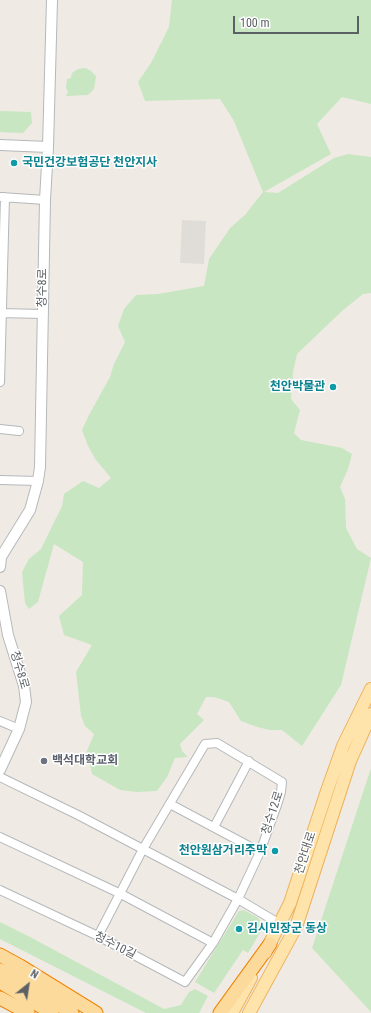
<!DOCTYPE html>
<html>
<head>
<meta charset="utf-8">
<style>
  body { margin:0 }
  #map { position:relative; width:371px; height:1013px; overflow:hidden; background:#efebe4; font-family:"Roboto Condensed",sans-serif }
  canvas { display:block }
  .north { position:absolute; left:8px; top:965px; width:40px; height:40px; -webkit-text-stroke:3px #fff; paint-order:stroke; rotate:30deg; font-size:11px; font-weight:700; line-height:16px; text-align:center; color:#5c6165 }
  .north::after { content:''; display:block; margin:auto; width:14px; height:18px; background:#5c6165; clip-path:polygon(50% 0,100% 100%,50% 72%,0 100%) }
  .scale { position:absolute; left:233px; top:16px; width:126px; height:18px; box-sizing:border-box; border:2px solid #5c6165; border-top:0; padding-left:5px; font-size:12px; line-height:14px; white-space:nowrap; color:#5c6165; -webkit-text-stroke:3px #fff; paint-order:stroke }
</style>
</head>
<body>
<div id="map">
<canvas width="371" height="1013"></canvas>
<div class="north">N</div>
<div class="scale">100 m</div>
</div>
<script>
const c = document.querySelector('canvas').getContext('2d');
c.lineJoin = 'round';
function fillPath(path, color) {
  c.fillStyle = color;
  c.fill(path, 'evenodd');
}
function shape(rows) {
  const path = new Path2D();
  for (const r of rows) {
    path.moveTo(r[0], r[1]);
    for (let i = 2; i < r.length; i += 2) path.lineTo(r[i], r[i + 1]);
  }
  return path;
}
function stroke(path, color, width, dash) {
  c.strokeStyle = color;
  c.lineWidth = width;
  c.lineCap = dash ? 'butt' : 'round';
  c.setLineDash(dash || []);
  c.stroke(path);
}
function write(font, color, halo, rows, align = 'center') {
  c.font = font + ' "Roboto Condensed","Noto Sans KR",sans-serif';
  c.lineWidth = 3;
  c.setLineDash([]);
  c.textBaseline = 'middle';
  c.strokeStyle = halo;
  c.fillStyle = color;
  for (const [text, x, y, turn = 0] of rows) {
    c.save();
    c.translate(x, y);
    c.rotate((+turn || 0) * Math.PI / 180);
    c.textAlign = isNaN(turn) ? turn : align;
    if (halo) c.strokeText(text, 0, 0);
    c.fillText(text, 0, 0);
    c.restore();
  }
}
const industrial = shape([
  [182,220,206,221,204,264,180,263]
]);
const green = shape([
  [172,0,371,0,371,104,342,97,317,124,331,154,264,192,278,193,334,158,348,154,371,157,371,293,363,294,342,311,297,354,293,372,291,399,300,410,294,433,301,440,342,448,352,454,348,469,340,487,345,499,346,528,357,549,371,558,341,685,302,746,282,730,270,730,257,727,241,721,229,702,214,697,206,697,197,714,204,720,180,744,182,751,188,757,175,758,167,777,157,791,137,792,120,790,92,774,87,751,94,734,85,726,81,716,76,672,92,645,64,635,59,616,82,595,83,562,54,544,38,602,29,609,25,603,22,572,29,559,41,549,62,506,64,494,83,481,99,488,111,478,96,460,88,446,82,430,89,415,110,377,114,364,125,342,118,326,124,309,136,295,158,294,204,286,209,259,230,228,245,215,263,192,234,121,220,99,145,101,138,82,151,63,169,27],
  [85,68,91,71,96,76,94,89,88,95,66,96,68,92,66,87,67,79,71,78,72,73,78,69],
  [0,111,31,112,32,123,23,133,0,132],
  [371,768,371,1012,312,948],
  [244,910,258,918,262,925,261,931,248,953,243,950,214,993,195,982,239,911],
  [0,922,30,937,164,1009,181,1005,189,992,195,989,208,996,199,1013,146,1013,0,939]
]);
const minor = shape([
  [1,197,45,200],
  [0,313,43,314],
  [0,382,5,197],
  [0,429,19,431],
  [0,480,38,481],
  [0,721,19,729],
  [0,777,78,815,238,899,280,924],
  [170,804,260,852],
  [214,827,249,761],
  [0,837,121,894,213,943],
  [0,890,98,936,185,982,213,943,238,899,260,852,277,805,281,792,282,782,217,743,205,744,143,849,98,936]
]);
const tertiary = shape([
  [0,145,48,147],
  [0,567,1,557,30,510,38,481,40,467,45,200,48,147,52,0],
  [0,591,8,635,24,686,26,702,19,729,0,770]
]);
const primary = shape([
  [265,953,290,903,328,788,343,746,371,689],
  [232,1013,251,978],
  [249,1013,296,927,350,761,371,714]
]);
const trunk = shape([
  [0,955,20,966,96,1013],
  [0,970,20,980,72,1013],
  [0,982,52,1013],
  [0,998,28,1013],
  [220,1013,270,944]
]);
const markers = [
  [14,163,4,"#0f9aa8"],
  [333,387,4,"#0f9aa8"],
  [44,761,4,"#6b7280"],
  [275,851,4,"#0f9aa8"],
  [239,929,4,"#0f9aa8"]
];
const cultureNames = [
  ["국민건강보험공단 천안지사",22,163],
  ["천안박물관",325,387,"right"],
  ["천안원삼거리주막",267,851,"right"],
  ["김시민장군 동상",247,929]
];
const streetNames = [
  ["청수8로",43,288,-89],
  ["청수8로",19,670,74],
  ["청수12로",273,813,-72],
  ["천안대로",306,853,-72],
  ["청수10길",115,946,27]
];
const worshipNames = [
  ["백석대학교회",52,761]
];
fillPath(industrial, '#e0ddd9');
fillPath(green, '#c7e6c1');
stroke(minor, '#b5b8bb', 10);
stroke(tertiary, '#b5b8bb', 12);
stroke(primary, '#efb15d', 14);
stroke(trunk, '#ef8304', 15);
stroke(minor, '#fff', 8);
stroke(tertiary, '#fff', 10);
stroke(primary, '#fee4aa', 12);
stroke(trunk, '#fcda9c', 13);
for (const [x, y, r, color] of markers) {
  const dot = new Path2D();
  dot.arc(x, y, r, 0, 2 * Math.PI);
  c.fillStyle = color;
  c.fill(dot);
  stroke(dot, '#fff', 1.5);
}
write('bold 12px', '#0d838f', '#fff', cultureNames, 'left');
write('12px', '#5c6165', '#fff', streetNames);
write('bold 12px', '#5b616d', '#fff', worshipNames, 'left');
</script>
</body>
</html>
